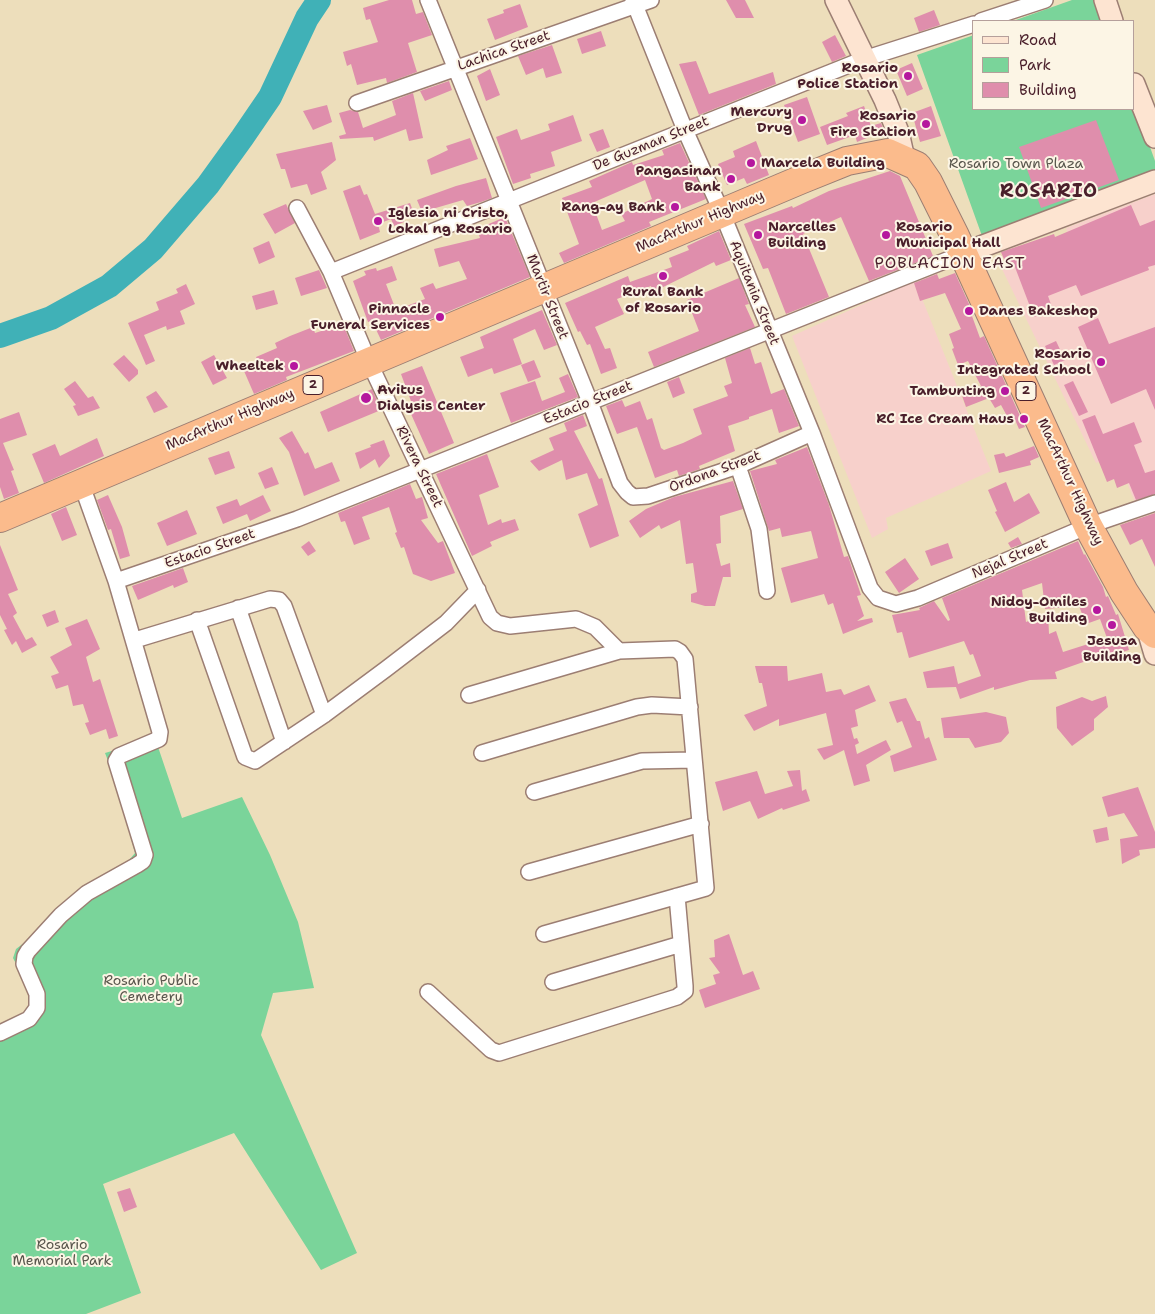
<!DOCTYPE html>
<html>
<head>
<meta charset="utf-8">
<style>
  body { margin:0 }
  #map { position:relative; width:1155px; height:1314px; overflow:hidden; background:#eddebb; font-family:"Shantell Sans",sans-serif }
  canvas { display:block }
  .legend { position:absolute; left:972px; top:20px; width:162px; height:90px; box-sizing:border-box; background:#fcf5e5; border:1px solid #b59f9b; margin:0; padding:6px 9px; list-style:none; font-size:15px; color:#4a1f2b }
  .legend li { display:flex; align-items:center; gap:10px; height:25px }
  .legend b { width:25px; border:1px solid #b59f9b }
</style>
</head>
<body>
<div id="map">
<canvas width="1155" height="1314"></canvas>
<ul class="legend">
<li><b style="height:6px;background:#fde4d1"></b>Road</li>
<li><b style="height:14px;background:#7ad49a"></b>Park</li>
<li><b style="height:14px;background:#df8eac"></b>Building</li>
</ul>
</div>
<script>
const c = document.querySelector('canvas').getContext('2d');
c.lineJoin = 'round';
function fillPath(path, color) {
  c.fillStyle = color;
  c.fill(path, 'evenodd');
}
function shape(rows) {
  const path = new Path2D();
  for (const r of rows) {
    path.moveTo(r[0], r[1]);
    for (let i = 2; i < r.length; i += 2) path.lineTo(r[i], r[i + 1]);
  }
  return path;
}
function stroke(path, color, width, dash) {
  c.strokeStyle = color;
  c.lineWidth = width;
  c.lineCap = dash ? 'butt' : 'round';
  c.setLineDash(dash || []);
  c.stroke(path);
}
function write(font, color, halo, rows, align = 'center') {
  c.font = font + ' "Shantell Sans",sans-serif';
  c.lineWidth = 4;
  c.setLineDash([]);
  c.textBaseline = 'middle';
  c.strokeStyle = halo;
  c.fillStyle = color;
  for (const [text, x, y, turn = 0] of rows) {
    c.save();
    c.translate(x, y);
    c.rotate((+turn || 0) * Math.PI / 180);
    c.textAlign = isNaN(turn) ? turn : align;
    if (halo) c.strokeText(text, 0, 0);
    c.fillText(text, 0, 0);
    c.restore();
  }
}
const built = shape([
  [1155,194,1155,499,1136,505,1116,455,1096,463,1002,269,1070,243,1066,228],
  [915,281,991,471,886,518,888,529,872,538,792,336]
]);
const green = shape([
  [1072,0,1097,0,1105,21,1013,21],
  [974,35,974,109,1134,109,1134,102,1155,161,1155,174,982,236,917,55],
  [154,735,182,818,242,797,270,855,298,922,314,988,273,993,261,1035,357,1253,321,1270,234,1133,103,1184,141,1293,86,1314,0,1314,0,1034,34,1020,33,996,13,958,16,949,124,866,135,853,115,779,105,753,132,745]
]);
const river = shape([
  [0,336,51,318,109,286,153,249,208,185,242,138,270,97,307,18,319,0]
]);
const building = shape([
  [389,0,412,0,416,14,423,12,432,35,408,43,417,72,387,83,386,78,357,85,351,64,347,66,343,52,378,42,370,19,366,20,363,8],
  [726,0,745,0,754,18,736,18],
  [520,4,528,27,495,40,487,19,504,13,503,10],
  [934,10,940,25,919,32,914,18],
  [601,31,606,46,582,54,577,39],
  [835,35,846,56,832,62,822,42],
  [552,45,562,73,546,78,543,68,526,75,518,56],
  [696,61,709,94,773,72,776,84,699,115,679,64],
  [912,63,923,89,907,96,896,70],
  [490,69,500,95,486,101,477,76],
  [449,81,452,90,425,101,420,91],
  [413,93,423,138,409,141,406,129,374,141,373,137,340,139,339,136,346,134,339,113,350,110,358,112,363,128,396,115,392,101],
  [807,97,820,134,798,142,784,105],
  [327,105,332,122,313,130,303,111],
  [864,106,871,126,881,123,884,131,857,142,855,135,827,145,820,127,848,116,846,113],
  [931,106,941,136,920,142,912,113],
  [573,115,582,141,551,152,555,166,530,174,531,178,513,184,496,137,517,129,521,140,550,130,548,124],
  [1096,120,1119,180,1041,208,1019,147],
  [603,129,610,147,597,152,589,134],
  [470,138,478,159,431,175,427,160,448,150,446,146],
  [756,141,769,175,747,184,744,178,727,185,718,164,735,157,733,151],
  [332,142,336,160,321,172,327,189,311,195,307,184,291,188,285,169,281,169,276,154],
  [680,143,706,199,649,222,651,226,564,263,559,253,579,244,562,198,592,187,589,181,632,162,633,165,664,155,662,150],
  [645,180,652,199,621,214,625,221,602,230,592,203],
  [890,171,900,176,933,256,869,281,841,217,803,234,829,297,786,314,768,268,763,269,744,224,792,206,793,208,829,191],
  [486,178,492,198,481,202,467,206,463,200,422,212,417,200,456,186],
  [360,185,364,195,367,194,375,214,410,203,413,211,401,215,404,222,394,226,391,219,378,224,380,232,360,240,343,191],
  [286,204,295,223,275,234,263,214],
  [1131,205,1140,226,1155,220,1155,265,1148,267,1149,270,1081,296,1076,285,1048,296,1053,310,1034,317,1013,262,1006,264,1001,252,1054,234,1055,237],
  [505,217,530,277,381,340,372,321,368,322,353,281,366,275,364,271,376,268,377,271,392,266,397,280,386,284,396,310,425,299,420,288,433,283,436,289,467,279,459,261,439,267,434,249,480,238,477,229],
  [719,231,731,260,716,266,714,262,653,292,651,286,617,299,624,314,595,327,605,349,610,348,617,368,601,374,590,344,587,345,580,331,578,332,565,303,628,276,630,282,672,267,669,258,689,250,687,246],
  [269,241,275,257,259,264,253,248],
  [319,270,327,288,301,296,295,278],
  [955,273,974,315,972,316,980,338,984,336,1025,427,1019,429,1012,413,1007,416,1001,405,995,408,989,398,966,407,961,393,981,386,968,361,958,365,952,349,954,348,949,334,961,329,945,293,920,301,914,283,937,274,939,279],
  [739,278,749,304,745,305,755,327,654,367,648,352,699,331,687,300],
  [186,284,195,304,180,311,185,324,167,330,166,326,144,335,155,361,146,365,128,323,159,310,156,302,178,293,176,289],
  [274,290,278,304,256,310,252,296],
  [542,310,557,345,544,350,535,329,513,339,522,364,494,374,492,368,468,377,460,357,484,348,480,337],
  [1098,318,1109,344,1155,327,1155,410,1146,389,1111,404,1078,327],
  [343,324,354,351,286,377,287,380,254,394,244,371,259,364,256,357,277,348,275,343,290,336,313,327,315,333],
  [1056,341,1065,360,1054,365,1045,346],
  [750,348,755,364,761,362,771,394,784,389,799,426,779,433,772,409,749,417,749,419,728,426,735,451,699,466,700,469,679,476,677,470,655,478,637,427,617,434,606,406,622,400,625,407,640,401,647,420,652,418,661,448,664,450,683,443,702,434,693,409,728,396,724,386,732,383,725,358],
  [124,355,138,370,138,374,129,382,113,364],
  [214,355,227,378,213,385,201,362],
  [534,360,541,377,528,382,521,365],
  [422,366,454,443,429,454,411,414,415,412,401,374],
  [568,374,578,397,511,423,500,393,535,381,542,401,565,392,559,378],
  [679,377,685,393,673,398,667,382],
  [75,381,88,398,93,396,100,408,78,416,73,406,76,405,64,389],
  [1073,381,1088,412,1079,416,1064,385],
  [372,389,381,410,328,432,320,412],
  [156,391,168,407,154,413,146,397],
  [19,412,27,435,3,443,14,470,11,471,19,493,4,499,0,487,0,419],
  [583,415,587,426,574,431,599,479,602,478,619,536,590,548,578,514,598,505,587,473,566,480,562,460,539,471,530,461,554,450,549,438,567,431,564,423],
  [1095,415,1103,434,1134,422,1142,442,1134,445,1145,473,1155,470,1155,494,1136,500,1129,483,1117,488,1114,479,1107,482,1082,420],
  [292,431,305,454,308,452,315,469,332,462,340,481,304,496,289,452,279,438],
  [97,438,104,456,44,483,32,454,55,444,60,456],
  [384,440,390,456,379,468,375,459,360,469,355,453,371,447,370,445],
  [1034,446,1039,457,1030,461,1031,465,999,473,994,455,1004,453,1006,457],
  [807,447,829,505,844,557,848,556,861,595,857,596,864,616,857,621,872,618,873,622,843,634,833,603,828,605,824,594,791,603,781,568,818,558,811,531,782,537,780,528,769,531,750,471,777,464,775,460],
  [229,451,235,468,215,475,208,458],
  [487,454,499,487,479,495,488,525,501,519,502,523,515,519,519,530,490,542,492,546,472,556,436,474],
  [272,467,279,484,265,489,258,473],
  [733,481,743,509,720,516,721,543,716,544,721,566,730,563,731,577,723,577,715,606,705,606,691,602,691,594,697,592,693,563,686,564,680,520,661,529,659,525,640,538,629,521,646,509,674,497],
  [1006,482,1014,502,1029,493,1040,513,1005,532,995,512,997,511,988,490],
  [410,484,416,499,422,497,428,518,421,520,438,543,443,541,455,573,431,581,413,574,404,547,401,548,395,533,397,532,389,507,362,517,370,539,354,545,345,521,341,522,338,513],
  [108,495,122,527,130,556,120,559,111,529,108,530,97,500],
  [263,495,271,511,250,521,247,514,223,524,216,507,237,499,240,506],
  [66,507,77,535,62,541,51,514],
  [187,510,197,534,167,546,157,523],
  [1155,513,1155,567,1142,539,1130,545,1120,525],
  [1018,537,1022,544,1011,548,1008,543],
  [309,541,316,551,308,556,301,547],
  [1078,541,1084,555,1085,554,1103,587,1106,597,1108,596,1116,615,1118,614,1129,650,1090,662,1089,660,1055,672,1057,679,1030,680,994,690,994,687,960,699,956,687,927,688,923,672,954,666,958,684,981,676,973,654,970,655,964,641,909,658,902,632,897,633,892,615,920,610,919,608,934,601,948,621,950,620,942,598],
  [1042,583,1045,609,1079,606,1086,624,1100,619,1107,638,1063,652,1056,631,1049,634,1048,613,1026,622,1022,590],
  [948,543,953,558,931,566,925,551],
  [0,545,18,590,8,594,17,613,13,616,26,640,32,637,37,645,22,653,16,641,12,645,4,630,7,629,0,615],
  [905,558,919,579,899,593,885,572],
  [183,568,188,582,174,588,173,585,138,600,132,586],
  [55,610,59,622,47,627,42,615],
  [87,619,100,649,86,657,93,682,100,679,118,736,109,739,106,729,90,735,85,723,89,722,83,704,73,706,68,685,56,689,51,676,59,673,50,657,72,645,65,628],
  [755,666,787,666,788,681,822,673,826,692,841,689,844,695,869,685,876,701,855,710,858,726,851,728,854,739,857,738,859,743,855,745,857,754,886,740,891,750,866,765,870,781,854,786,844,750,824,760,817,749,833,745,826,713,779,726,779,719,754,731,744,715,767,706,762,683,759,683],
  [1106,696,1108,707,1094,719,1094,730,1072,746,1057,728,1056,707,1082,697,1092,701],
  [906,698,917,721,920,721,925,739,929,737,937,760,894,772,890,756,912,747,902,721,897,723,889,702],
  [986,712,1006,717,1009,733,1001,742,975,748,969,738,944,738,941,718],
  [800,770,802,791,806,789,810,801,783,810,782,808,758,819,750,801,723,811,715,782,757,771,765,794,793,786,787,771],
  [1138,787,1155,832,1155,848,1139,850,1140,855,1122,864,1120,839,1138,836,1124,813,1108,817,1102,797],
  [1107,827,1109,840,1096,843,1093,830],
  [729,934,743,975,753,971,760,989,705,1008,699,990,716,984,713,975,720,973,709,958,715,957,714,940],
  [130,1188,137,1207,124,1212,117,1192]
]);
const street = shape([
  [428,0,590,402,620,483,627,492,633,497,648,496,738,466,812,433],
  [633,0,685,130,722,213,812,433,870,588,878,598,896,604,918,598,1088,526,1155,503],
  [981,21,1045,0],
  [357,103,651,0],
  [297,208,331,272,369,362,490,617,497,623,510,626,576,619,595,627,619,651],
  [331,272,864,59,974,24],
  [738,466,759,529,767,591],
  [116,581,297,519,962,254],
  [238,608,284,742],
  [197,620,245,757,255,761,324,715,386,669,446,623,478,590],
  [135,640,270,599,279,600,284,606,324,715],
  [469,695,619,651,675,649,680,652,685,659,706,888,544,934],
  [482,753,637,707,652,705,690,707],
  [534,792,642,761,694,760],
  [529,872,701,824],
  [553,982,681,944],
  [428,992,491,1050,499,1053,677,997,685,991,685,986,677,896],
  [0,1033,29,1019,37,1008,37,994,24,964,25,956,28,951,61,915,87,893,137,865,143,861,145,855,116,761,119,756,159,739,160,732,116,581,81,483]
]);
const secondary = shape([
  [836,0,885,100,898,132,904,159],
  [1105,0,1112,21],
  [1134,84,1155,137],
  [962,254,1155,181],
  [1147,627,1155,654]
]);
const highway = shape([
  [0,518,800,180,847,161,888,153,917,166,928,182,955,236,1088,526,1124,592,1147,627,1155,634]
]);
const markers = [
  [908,76,5,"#b5179e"],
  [802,120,5,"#b5179e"],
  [926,124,5,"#b5179e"],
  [751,163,5,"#b5179e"],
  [731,179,5,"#b5179e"],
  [675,207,5,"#b5179e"],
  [378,221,5,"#b5179e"],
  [758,235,5,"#b5179e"],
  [886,235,5,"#b5179e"],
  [663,276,5,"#b5179e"],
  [969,311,5,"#b5179e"],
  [440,317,5,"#b5179e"],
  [1101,362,5,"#b5179e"],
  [294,366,5,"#b5179e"],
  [1005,391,5,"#b5179e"],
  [366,398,6,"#b5179e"],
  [1024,419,5,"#b5179e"],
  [1097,610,5,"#b5179e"],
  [1112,625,5,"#b5179e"]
];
const shields = [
  [313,385,20],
  [1026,391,20]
];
const shieldNames = [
  ["2",313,385],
  ["2",1026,391]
];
const streetNames = [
  ["Lachica Street",504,51,-19],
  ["De Guzman Street",651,144,-22],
  ["MacArthur Highway",700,222,-23],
  ["Aquitania Street",754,293,68],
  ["Martir Street",547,297,68],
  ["Estacio Street",588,403,-22],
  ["MacArthur Highway",230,420,-23],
  ["Rivera Street",419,467,64],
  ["Ordona Street",715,472,-20],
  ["MacArthur Highway",1070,482,65],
  ["Estacio Street",210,549,-19],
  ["Nejal Street",1010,559,-23]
];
const poiNames = [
  ["Rosario",898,68],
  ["Police Station",898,84],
  ["Mercury",792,112],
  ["Drug",792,128],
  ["Rosario",916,116],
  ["Fire Station",916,132],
  ["Marcela Building",761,163,"left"],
  ["Pangasinan",721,171],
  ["Bank",721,187],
  ["Rang-ay Bank",665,207],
  ["Iglesia ni Cristo,",388,213,"left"],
  ["Lokal ng Rosario",388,229,"left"],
  ["Narcelles",768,227,"left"],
  ["Building",768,243,"left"],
  ["Rosario",896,227,"left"],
  ["Municipal Hall",896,243,"left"],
  ["Rural Bank",663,292,"center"],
  ["of Rosario",663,308,"center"],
  ["Pinnacle",430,309],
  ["Funeral Services",430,325],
  ["Danes Bakeshop",979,311,"left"],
  ["Rosario",1091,354],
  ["Integrated School",1091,370],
  ["Wheeltek",284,366],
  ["Avitus",377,390,"left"],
  ["Dialysis Center",377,406,"left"],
  ["Tambunting",995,391],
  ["RC Ice Cream Haus",1014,419],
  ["Nidoy-Omiles",1087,602],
  ["Building",1087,618],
  ["Jesusa",1112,641,"center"],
  ["Building",1112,657,"center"]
];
const parkNames = [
  ["Rosario Town Plaza",1016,164],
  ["Rosario Public",151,981],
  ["Cemetery",151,997],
  ["Rosario",62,1245],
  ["Memorial Park",62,1261]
];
const quarterNames = [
  ["POBLACION EAST",950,264]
];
const districtNames = [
  ["ROSARIO",1049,192]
];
fillPath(built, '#f7d0cb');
fillPath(green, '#7ad49a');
stroke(river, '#40b1b7', 24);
fillPath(building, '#df8eac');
stroke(street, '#9c7e73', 18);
stroke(secondary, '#9c7e73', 24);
stroke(highway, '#9c7e73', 30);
stroke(street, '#fff', 15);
stroke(secondary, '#fde4d1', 21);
stroke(highway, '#fbbb8c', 28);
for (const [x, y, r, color] of markers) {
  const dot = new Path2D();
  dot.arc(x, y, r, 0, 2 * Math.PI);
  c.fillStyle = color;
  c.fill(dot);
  stroke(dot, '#fcf5e5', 2);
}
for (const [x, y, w] of shields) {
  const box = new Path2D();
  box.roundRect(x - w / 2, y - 9.5, w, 19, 4);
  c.fillStyle = '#fcf5e5';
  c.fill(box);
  stroke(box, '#4a1f2b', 1);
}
write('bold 12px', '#4a1f2b', null, shieldNames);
write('14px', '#4a1f2b', '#fcf5e5', streetNames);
write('bold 14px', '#4a1f2b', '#fcf5e5', poiNames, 'right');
write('14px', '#58554c', '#fcf5e5', parkNames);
c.letterSpacing = '1px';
write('16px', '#4a1f2b', '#fcf5e5', quarterNames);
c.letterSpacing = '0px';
c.letterSpacing = '1px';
write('bold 19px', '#4a1f2b', '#fcf5e5', districtNames);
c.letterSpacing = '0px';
</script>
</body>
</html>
